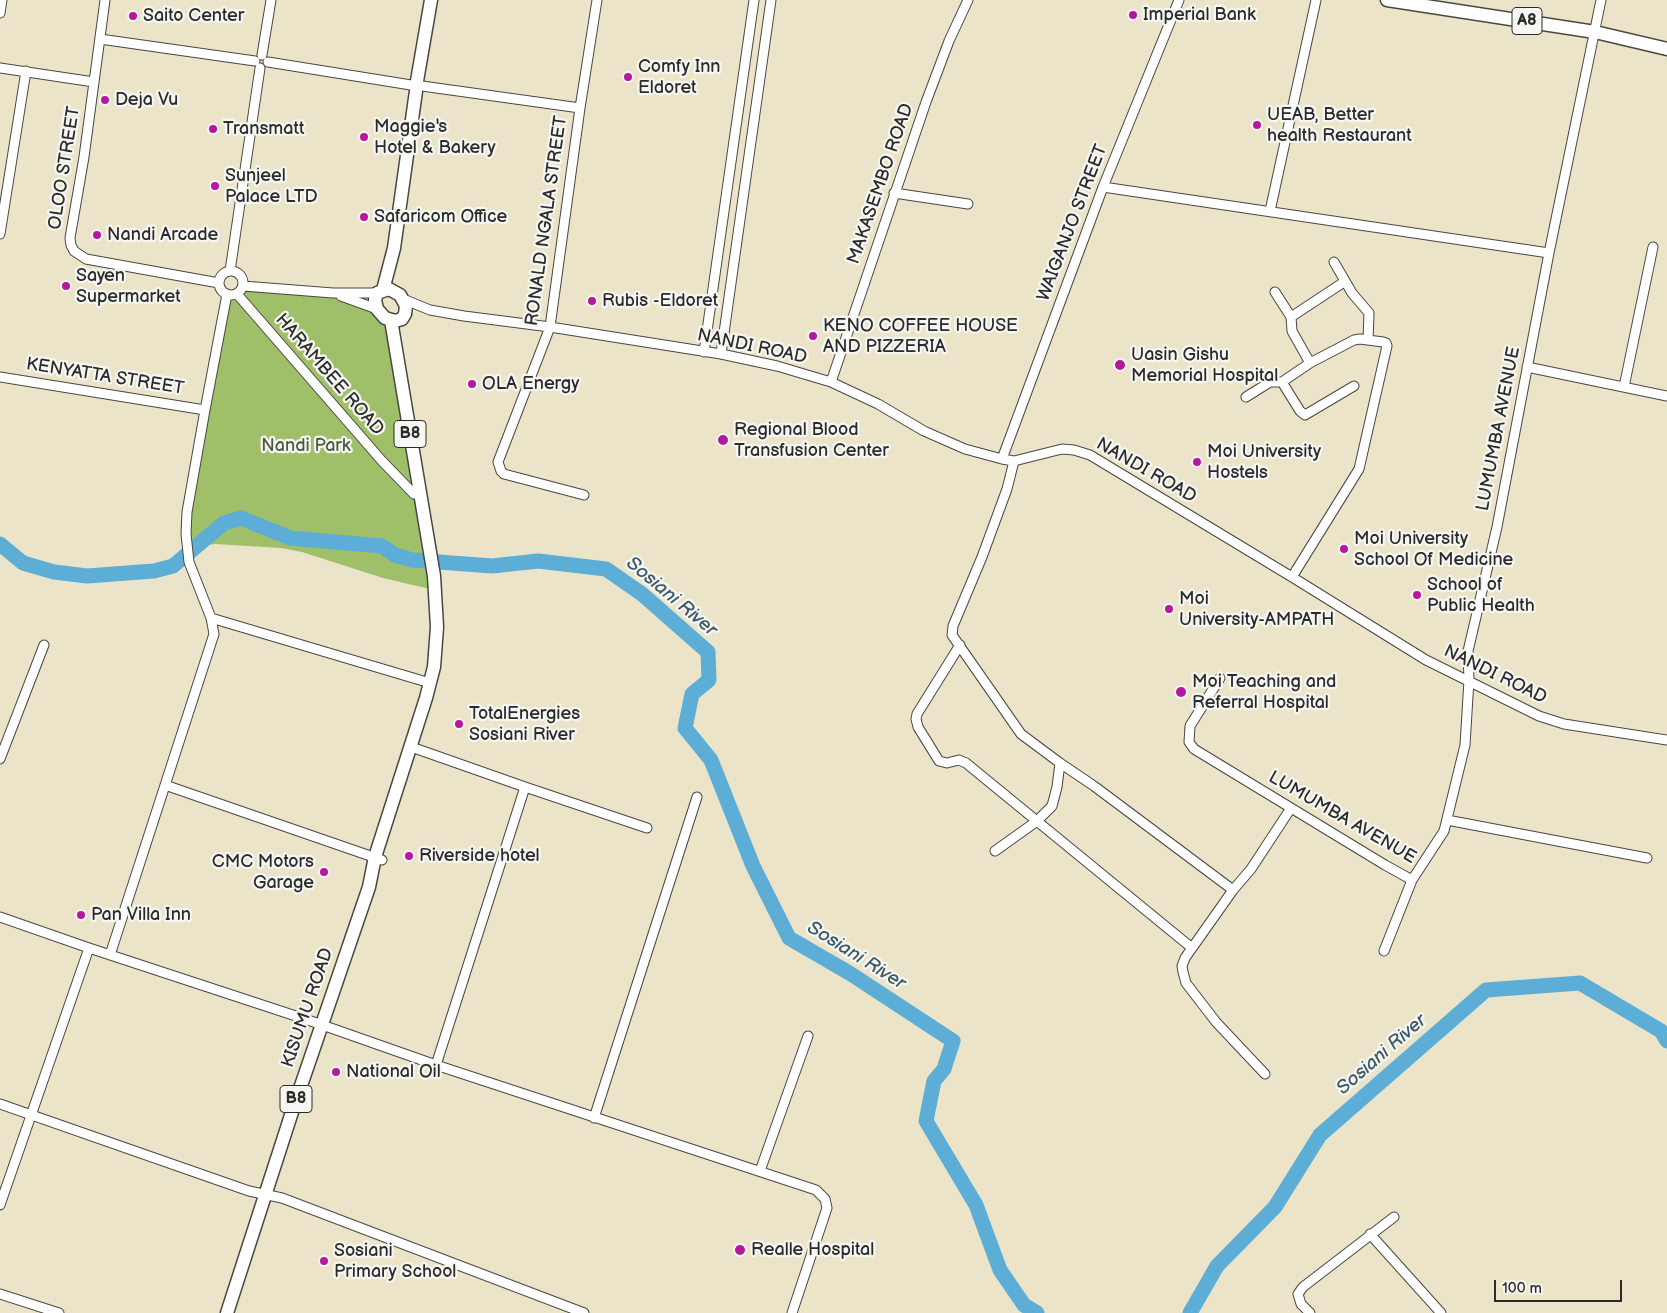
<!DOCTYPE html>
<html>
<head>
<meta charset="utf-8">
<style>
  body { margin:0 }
  #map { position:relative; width:1667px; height:1313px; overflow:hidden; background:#ece4c8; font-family:"Balsamiq Sans",sans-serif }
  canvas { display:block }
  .scale { position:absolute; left:1494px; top:1280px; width:128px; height:22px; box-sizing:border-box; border:2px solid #2b2b2b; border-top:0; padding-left:6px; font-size:15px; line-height:18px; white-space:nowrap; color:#2b2b2b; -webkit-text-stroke:4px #f6f6f2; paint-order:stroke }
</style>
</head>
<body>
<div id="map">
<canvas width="1667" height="1313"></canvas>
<div class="scale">100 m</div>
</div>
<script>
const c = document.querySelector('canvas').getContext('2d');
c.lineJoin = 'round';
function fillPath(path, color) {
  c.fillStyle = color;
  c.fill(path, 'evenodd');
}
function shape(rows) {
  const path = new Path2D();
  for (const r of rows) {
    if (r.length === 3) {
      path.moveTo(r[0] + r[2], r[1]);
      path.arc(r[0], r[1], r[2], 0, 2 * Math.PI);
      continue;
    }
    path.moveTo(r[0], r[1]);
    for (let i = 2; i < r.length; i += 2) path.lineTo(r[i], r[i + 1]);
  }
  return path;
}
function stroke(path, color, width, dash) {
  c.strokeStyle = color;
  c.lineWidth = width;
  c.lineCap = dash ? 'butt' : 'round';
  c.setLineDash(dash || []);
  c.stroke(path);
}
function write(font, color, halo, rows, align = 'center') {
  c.font = font + ' "Balsamiq Sans",sans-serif';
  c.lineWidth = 4.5;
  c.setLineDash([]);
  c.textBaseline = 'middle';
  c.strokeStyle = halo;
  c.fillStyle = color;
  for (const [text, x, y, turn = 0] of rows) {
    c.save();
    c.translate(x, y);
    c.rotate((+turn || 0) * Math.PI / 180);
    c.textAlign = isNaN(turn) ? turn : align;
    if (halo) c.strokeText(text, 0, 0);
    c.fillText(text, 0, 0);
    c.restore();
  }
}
const green = shape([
  [244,287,334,295,377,310,391,322,434,590,383,578,302,552,281,548,215,544,203,546,191,561,188,534,229,296,239,294]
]);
const river = shape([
  [0,544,23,563,54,572,87,576,154,571,173,566,224,523,241,518,290,538,382,546,395,555,412,560,492,566,538,561,606,569,642,594,708,652,709,680,692,694,685,728,711,760,753,866,789,938,851,974,953,1041,944,1069,934,1081,926,1121,976,1205,1000,1270,1024,1305,1037,1313],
  [1190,1313,1217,1266,1275,1207,1320,1135,1486,990,1580,983,1661,1031,1667,1041]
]);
const minor = shape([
  [105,0,84,157,70,238,71,245,74,251,86,259,219,283],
  [0,13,2,0],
  [100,39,255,61],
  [262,55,271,0],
  [268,62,411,85],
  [0,68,94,82],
  [422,86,580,108],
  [1103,187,1549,253],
  [894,193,968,204],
  [1270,211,1316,0],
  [0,234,26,71],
  [1334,262,1352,293,1369,313,1368,340],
  [231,283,12],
  [230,271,260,68],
  [243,286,333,293,377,293],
  [1275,292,1291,317],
  [237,294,382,461,414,494,420,494],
  [341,296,377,309],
  [403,299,430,310,464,316,550,327,721,354,777,366,831,382,878,404,924,431,965,449,1002,459,1014,461,1062,449,1074,450,1090,455,1292,577,1426,660,1539,716,1564,724,1667,740],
  [704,352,754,0],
  [721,354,771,0],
  [1310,363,1292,331,1291,317,1344,282],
  [1527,367,1667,396],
  [0,377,205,410],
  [831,382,926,102,949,41,968,0],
  [1282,382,1300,411,1305,415,1354,386],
  [1624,387,1653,247],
  [1246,397,1270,382,1282,382,1310,363,1354,340,1360,339,1383,342,1386,343,1387,346,1359,469,1292,577],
  [1002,459,1103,187,1179,0],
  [1014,461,1007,489,982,557,953,626,952,635,1021,734,1060,763,1094,786,1233,890,1251,869,1291,808],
  [584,495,504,474,501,471,498,462,550,327,580,108,597,0],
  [211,618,430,683],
  [960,645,917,714,916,719,918,727,939,761,947,763,959,760,966,763,1192,948],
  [1220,678,1190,726,1189,742,1194,749,1385,865,1412,880,1444,831,1465,745,1469,680,1468,651,1497,527,1549,253,1601,0],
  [417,749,525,787,436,1065],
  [0,759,44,645],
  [165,785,382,860],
  [525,787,647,828],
  [1447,820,1647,858],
  [995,851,1037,821,1052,806,1057,787,1060,763],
  [1233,890,1185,958,1182,966,1183,972,1186,983,1216,1022,1265,1074],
  [0,917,89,948,308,1020,436,1065,816,1190,825,1199,827,1208,792,1313],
  [1384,951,1412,880],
  [110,955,214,634,211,618,189,562,186,534,187,512,205,410,227,294],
  [0,1104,249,1191,282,1198,584,1313],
  [594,1118,697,797],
  [760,1171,808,1036],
  [0,1205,89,948],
  [1370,1234,1441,1313],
  [0,1294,59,1313],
  [1310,1313,1301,1304,1298,1294,1303,1287,1394,1217]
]);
const highway = shape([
  [1387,0,1595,32,1667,49],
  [417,81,431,0],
  [389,289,400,295,406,306,405,314,402,319,395,321,385,318,377,309,375,300,377,293,389,289],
  [383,290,394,248,416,91],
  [227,1313,292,1112,369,887,375,857,426,698,434,667,437,627,434,576,391,320]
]);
const markers = [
  [1133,15,5,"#b5179e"],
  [133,16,5,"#b5179e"],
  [628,77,5,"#b5179e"],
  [105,100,5,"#b5179e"],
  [1257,125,5,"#b5179e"],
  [213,129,5,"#b5179e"],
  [364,137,5,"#b5179e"],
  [215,186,5,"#b5179e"],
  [364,217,5,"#b5179e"],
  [97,235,5,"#b5179e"],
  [66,286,5,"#b5179e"],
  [592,301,5,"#b5179e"],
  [813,336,5,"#b5179e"],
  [1120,365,6,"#b5179e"],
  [472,384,5,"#b5179e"],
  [723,440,6,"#b5179e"],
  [1197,462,5,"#b5179e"],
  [1344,549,5,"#b5179e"],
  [1417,595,5,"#b5179e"],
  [1169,609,5,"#b5179e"],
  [1181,692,6,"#b5179e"],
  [459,724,5,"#b5179e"],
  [409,856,5,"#b5179e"],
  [324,872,5,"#b5179e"],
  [81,915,5,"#b5179e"],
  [336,1072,5,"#b5179e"],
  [740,1250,6,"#b5179e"],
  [324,1261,5,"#b5179e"]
];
const shields = [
  [1527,21,30],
  [410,434,32],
  [296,1099,32]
];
const shieldNames = [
  ["A8",1527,21],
  ["B8",410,434],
  ["B8",296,1099]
];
const poiNames = [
  ["Imperial Bank",1143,15],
  ["Saito Center",143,16],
  ["Comfy Inn",638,67],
  ["Eldoret",638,88],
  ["Deja Vu",115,100],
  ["UEAB, Better",1267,115],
  ["health Restaurant",1267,136],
  ["Maggie's",374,127],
  ["Hotel & Bakery",374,148],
  ["Transmatt",223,129],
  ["Sunjeel",225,176],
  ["Palace LTD",225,197],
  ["Safaricom Office",374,217],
  ["Nandi Arcade",107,235],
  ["Sayen",76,276],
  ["Supermarket",76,297],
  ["Rubis -Eldoret",602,301],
  ["KENO COFFEE HOUSE",823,326],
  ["AND PIZZERIA",823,347],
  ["Uasin Gishu",1131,355],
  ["Memorial Hospital",1131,376],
  ["OLA Energy",482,384],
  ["Regional Blood",734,430],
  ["Transfusion Center",734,451],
  ["Moi University",1207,452],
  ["Hostels",1207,473],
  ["Moi University",1354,539],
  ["School Of Medicine",1354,560],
  ["School of",1427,585],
  ["Public Health",1427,606],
  ["Moi",1179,599],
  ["University-AMPATH",1179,620],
  ["Moi Teaching and",1192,682],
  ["Referral Hospital",1192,703],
  ["TotalEnergies",469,714],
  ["Sosiani River",469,735],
  ["Riverside hotel",419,856],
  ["CMC Motors",314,862,"right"],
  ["Garage",314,883,"right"],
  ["Pan Villa Inn",91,915],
  ["National Oil",346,1072],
  ["Realle Hospital",751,1250],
  ["Sosiani",334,1251],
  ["Primary School",334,1272]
];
const streetNames = [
  ["OLOO STREET",65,168,-81],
  ["MAKASEMBO ROAD",881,184,-71],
  ["RONALD NGALA STREET",547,221,-82],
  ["WAIGANJO STREET",1073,223,-69],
  ["NANDI ROAD",752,347,12],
  ["HARAMBEE ROAD",329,375,49],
  ["KENYATTA STREET",105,377,9],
  ["LUMUMBA AVENUE",1499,429,-79],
  ["NANDI ROAD",1146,471,30],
  ["NANDI ROAD",1495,675,26],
  ["LUMUMBA AVENUE",1342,818,30],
  ["KISUMU ROAD",308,1008,-71]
];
const parkNames = [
  ["Nandi Park",306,446]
];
const waterNames = [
  ["Sosiani River",671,597,40],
  ["Sosiani River",856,956,32],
  ["Sosiani River",1382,1055,-41]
];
fillPath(green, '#9fc069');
stroke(river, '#5caed7', 15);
stroke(minor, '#484743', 11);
stroke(highway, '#484743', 15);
stroke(minor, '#fff', 9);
stroke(highway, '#fff', 12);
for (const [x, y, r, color] of markers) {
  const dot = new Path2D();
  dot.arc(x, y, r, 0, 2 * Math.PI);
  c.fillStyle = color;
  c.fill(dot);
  stroke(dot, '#f6f6f2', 2);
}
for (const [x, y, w] of shields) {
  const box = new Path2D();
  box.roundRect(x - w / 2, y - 13.5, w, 27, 4);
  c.fillStyle = '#f6f6f2';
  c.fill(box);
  stroke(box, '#2b2b2b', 1);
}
write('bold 16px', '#2b2b2b', null, shieldNames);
write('18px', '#2b2b2b', '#f6f6f2', poiNames, 'left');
write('18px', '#2b2b2b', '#f6f6f2', streetNames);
write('18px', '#4e583e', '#f6f6f2', parkNames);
write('italic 19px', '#3c5967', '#f6f6f2', waterNames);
</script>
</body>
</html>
